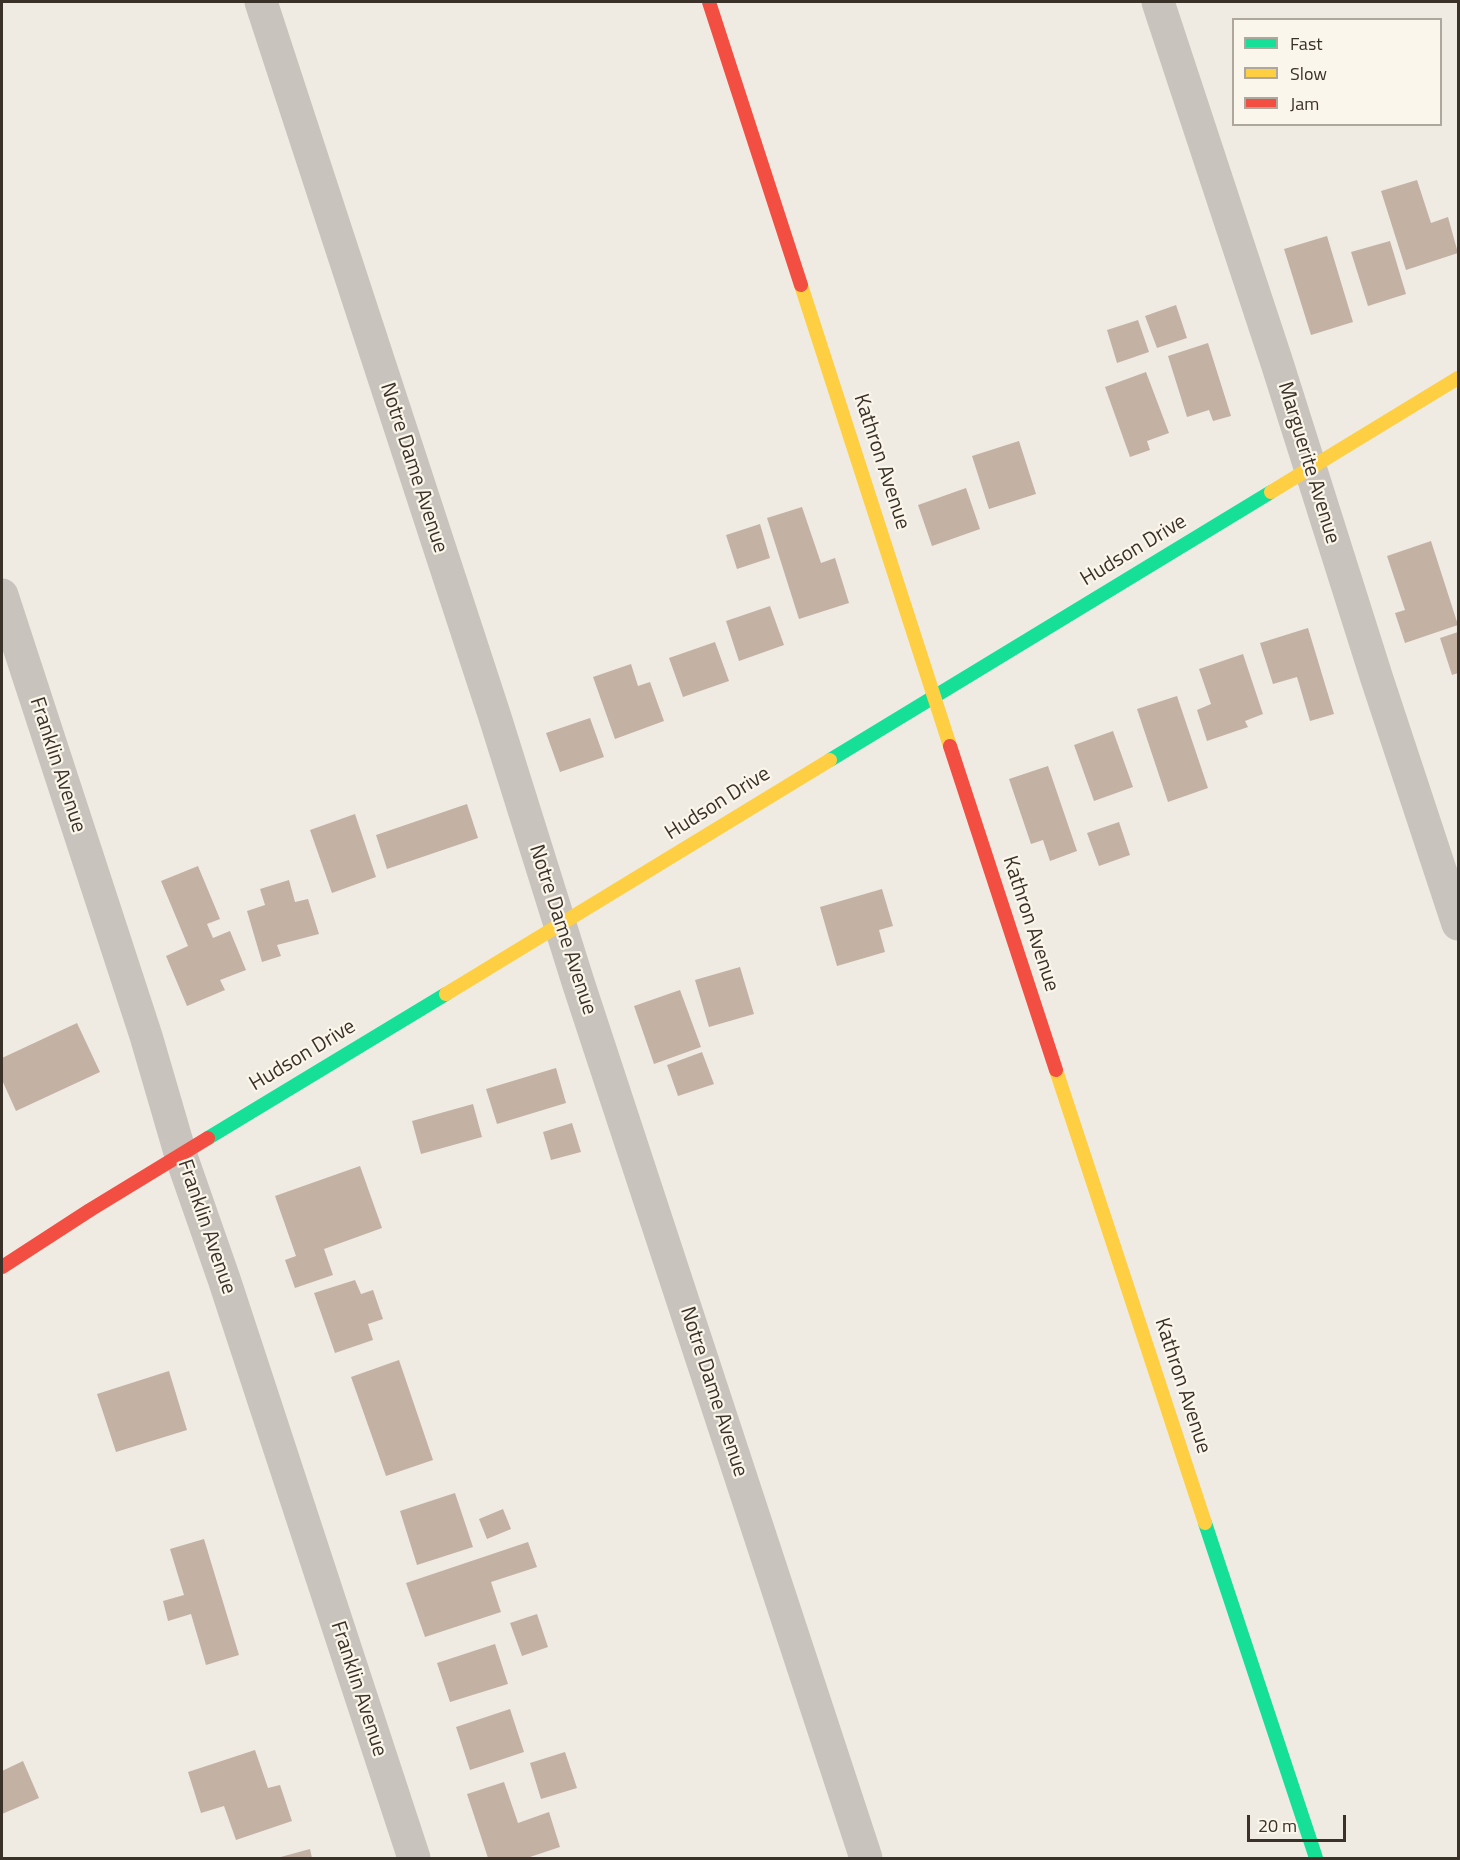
<!DOCTYPE html>
<html>
<head>
<meta charset="utf-8">
<style>
  body { margin:0 }
  #map { position:relative; width:1460px; height:1860px; overflow:hidden; background:#efebe3; font-family:"Titillium Web",sans-serif }
  canvas { display:block }
  .frame { position:absolute; inset:0; border:3px solid #3a3129; pointer-events:none }
  .legend { position:absolute; left:1232px; top:18px; width:210px; height:108px; box-sizing:border-box; background:#fbf6eb; border:2px solid #aea79d; margin:0; padding:8px 10px; list-style:none; font-size:18px; color:#3a3129 }
  .legend li { display:flex; align-items:center; gap:12px; height:30px }
  .legend b { width:30px; border:2px solid #aea79d }
  .scale { position:absolute; left:1247px; top:1815px; width:99px; height:27px; box-sizing:border-box; border:3px solid #3a3129; border-top:0; padding-left:8px; font-size:18px; line-height:21px; white-space:nowrap; color:#3a3129; -webkit-text-stroke:4px #fbf6eb; paint-order:stroke }
</style>
</head>
<body>
<div id="map">
<canvas width="1460" height="1860"></canvas>
<div class="frame"></div>
<ul class="legend">
<li><b style="height:8px;background:#16e098"></b>Fast</li>
<li><b style="height:8px;background:#ffcf43"></b>Slow</li>
<li><b style="height:8px;background:#f24e42"></b>Jam</li>
</ul>
<div class="scale">20 m</div>
</div>
<script>
const c = document.querySelector('canvas').getContext('2d');
c.lineJoin = 'round';
function fillPath(path, color) {
  c.fillStyle = color;
  c.fill(path, 'evenodd');
}
function shape(rows) {
  const path = new Path2D();
  for (const r of rows) {
    path.moveTo(r[0], r[1]);
    for (let i = 2; i < r.length; i += 2) path.lineTo(r[i], r[i + 1]);
  }
  return path;
}
function stroke(path, color, width, dash) {
  c.strokeStyle = color;
  c.lineWidth = width;
  c.lineCap = dash ? 'butt' : 'round';
  c.setLineDash(dash || []);
  c.stroke(path);
}
function write(font, color, halo, rows, align = 'center') {
  c.font = font + ' "Titillium Web",sans-serif';
  c.lineWidth = 4.5;
  c.setLineDash([]);
  c.textBaseline = 'middle';
  c.strokeStyle = halo;
  c.fillStyle = color;
  for (const [text, x, y, turn = 0] of rows) {
    c.save();
    c.translate(x, y);
    c.rotate((+turn || 0) * Math.PI / 180);
    c.textAlign = isNaN(turn) ? turn : align;
    if (halo) c.strokeText(text, 0, 0);
    c.fillText(text, 0, 0);
    c.restore();
  }
}
const building = shape([
  [1417,180,1431,223,1448,217,1458,253,1406,270,1381,191],
  [1327,236,1353,322,1311,335,1284,249],
  [1390,241,1406,294,1368,306,1351,252],
  [1176,305,1187,338,1157,348,1145,316],
  [1138,320,1149,352,1117,363,1107,330],
  [1208,343,1231,416,1213,421,1209,410,1187,417,1168,356],
  [1146,372,1169,433,1147,441,1150,450,1130,457,1105,387],
  [1019,441,1036,494,989,509,972,456],
  [966,488,980,529,932,546,918,505],
  [802,507,821,563,835,558,849,603,799,619,767,518],
  [760,524,770,558,737,569,726,535],
  [1431,541,1458,625,1405,643,1395,613,1405,610,1387,556],
  [770,606,784,645,739,661,726,621],
  [1308,628,1334,714,1310,721,1297,677,1273,684,1260,643],
  [1458,632,1458,673,1452,675,1440,638],
  [715,642,729,681,683,697,669,658],
  [1243,654,1263,714,1245,721,1248,727,1207,741,1197,710,1211,704,1199,669],
  [631,664,638,686,650,682,664,721,615,739,593,677],
  [1177,696,1208,788,1168,802,1137,709],
  [590,718,604,757,560,772,546,733],
  [1113,731,1133,787,1094,801,1074,745],
  [1048,766,1077,851,1050,861,1043,840,1031,844,1009,779],
  [467,804,478,838,387,869,376,835],
  [355,814,376,877,332,893,310,830],
  [1119,822,1130,855,1099,866,1087,833],
  [198,866,220,919,207,924,213,938,230,931,246,970,220,980,225,990,187,1006,166,956,188,946,161,881],
  [289,880,295,902,308,899,319,934,277,945,281,956,262,962,247,911,265,905,260,889],
  [882,889,893,926,879,930,885,952,837,966,820,907],
  [740,967,754,1014,709,1027,695,980],
  [680,990,701,1047,654,1064,634,1006],
  [77,1023,100,1072,16,1111,2,1080,2,1058],
  [702,1052,714,1084,678,1096,667,1065],
  [556,1068,566,1103,497,1124,486,1089],
  [473,1104,482,1137,421,1154,412,1121],
  [572,1123,581,1152,551,1160,543,1132],
  [360,1166,382,1228,324,1249,333,1275,295,1288,285,1260,296,1256,275,1196],
  [355,1280,361,1294,373,1290,383,1319,368,1324,373,1340,335,1353,314,1293],
  [399,1360,433,1460,386,1476,351,1377],
  [169,1371,187,1430,116,1452,97,1394],
  [455,1493,473,1547,417,1565,400,1511],
  [503,1509,511,1529,487,1539,479,1519],
  [204,1539,239,1655,206,1665,191,1614,168,1621,163,1601,184,1595,170,1549],
  [528,1542,537,1567,491,1582,501,1612,425,1637,406,1583],
  [537,1614,548,1647,522,1656,510,1623],
  [495,1644,508,1684,450,1702,437,1663],
  [510,1709,524,1752,470,1770,456,1727],
  [255,1750,268,1788,280,1785,292,1821,236,1840,224,1806,201,1813,188,1772],
  [565,1752,577,1788,541,1799,530,1763],
  [23,1761,39,1798,2,1814,2,1771],
  [504,1782,518,1823,549,1812,560,1847,527,1858,488,1858,467,1794],
  [310,1849,312,1858,277,1858]
]);
const street = shape([
  [261,2,494,714,578,982,866,1858],
  [1158,2,1277,363,1377,679,1458,924],
  [2,595,146,1036,181,1156,224,1279,414,1858]
]);
const fast = shape([
  [830,760,1271,492],
  [208,1138,446,994],
  [1205,1523,1316,1858]
]);
const slow = shape([
  [801,285,950,746],
  [1271,492,1458,378],
  [446,994,830,760],
  [1056,1070,1205,1523]
]);
const jam = shape([
  [709,2,801,285],
  [950,746,1056,1070],
  [2,1267,90,1210,208,1138]
]);
const streetNames = [
  ["Kathron Avenue",881,462,72],
  ["Marguerite Avenue",1308,463,73],
  ["Notre Dame Avenue",413,468,72],
  ["Hudson Drive",1134,551,-31],
  ["Franklin Avenue",57,765,72],
  ["Hudson Drive",718,804,-32],
  ["Kathron Avenue",1030,924,72],
  ["Notre Dame Avenue",562,930,72],
  ["Hudson Drive",303,1056,-31],
  ["Franklin Avenue",206,1227,71],
  ["Kathron Avenue",1182,1386,72],
  ["Notre Dame Avenue",713,1392,72],
  ["Franklin Avenue",358,1689,72]
];
fillPath(building, '#c3b1a4');
stroke(street, '#c8c3bc', 33);
stroke(fast, '#16e098', 14);
stroke(slow, '#ffcf43', 14);
stroke(jam, '#f24e42', 14);
write('21px', '#3a3129', '#fbf6eb', streetNames);
</script>
</body>
</html>
